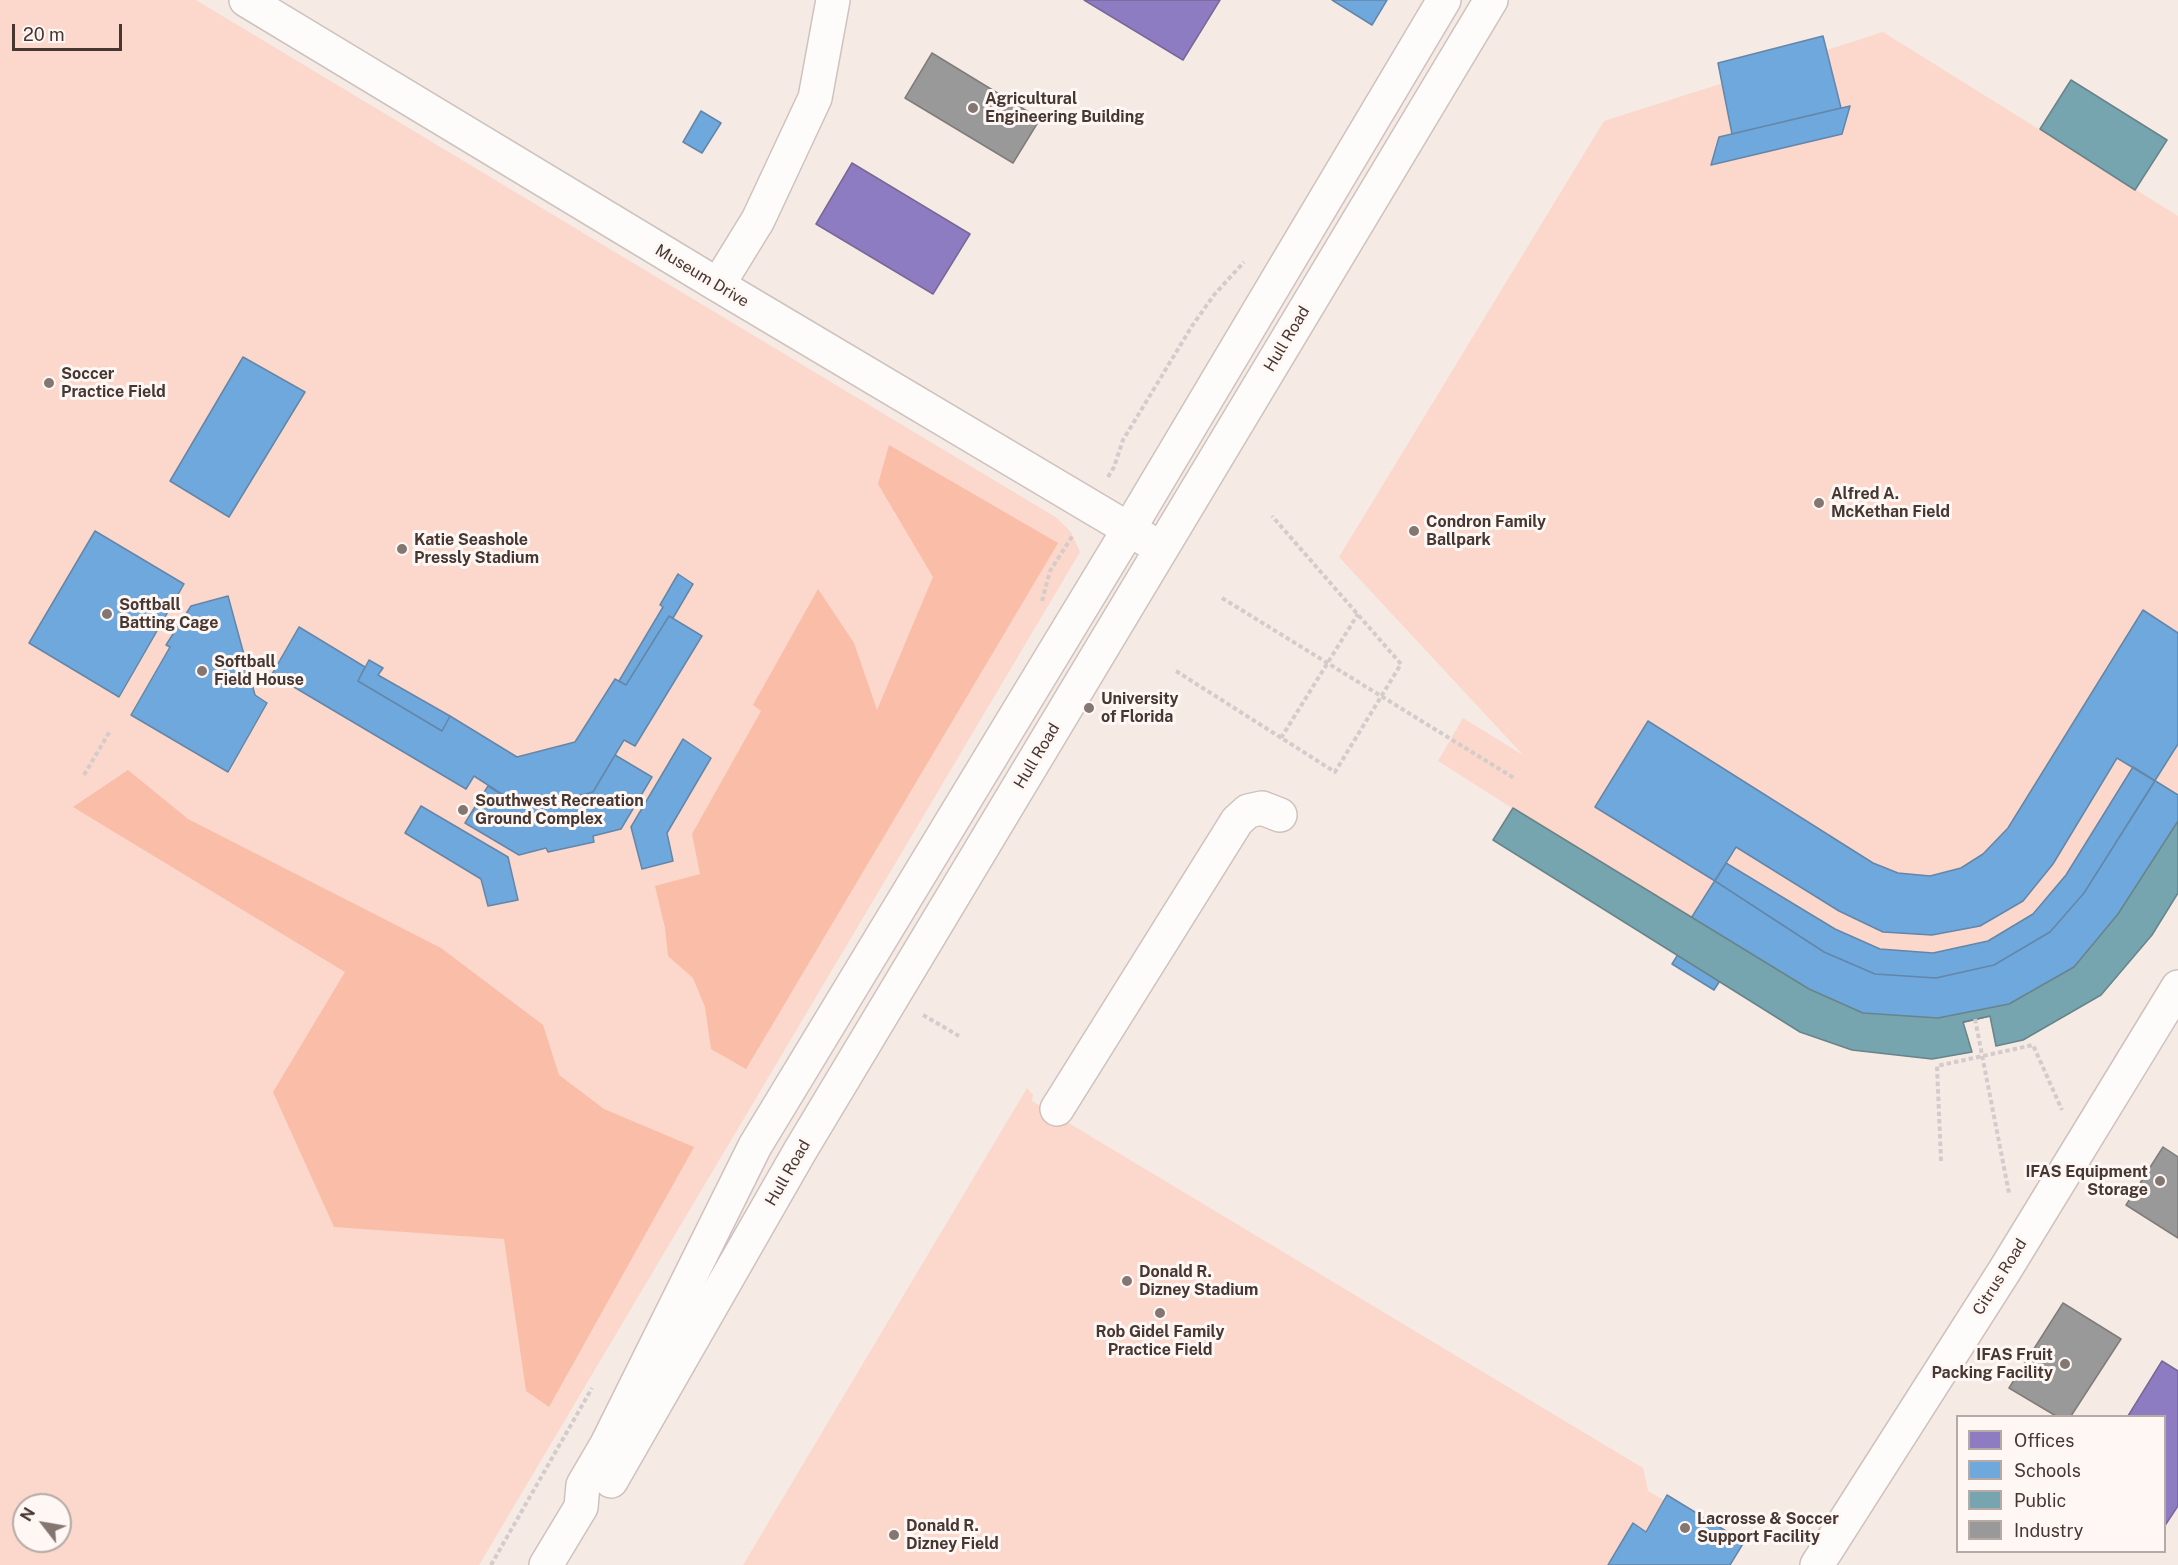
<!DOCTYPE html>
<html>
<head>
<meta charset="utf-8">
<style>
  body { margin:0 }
  #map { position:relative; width:2178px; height:1565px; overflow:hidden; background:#f6eae5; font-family:"Public Sans",sans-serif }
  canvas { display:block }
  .legend { position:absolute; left:1956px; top:1415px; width:210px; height:138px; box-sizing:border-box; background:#fff7f4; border:2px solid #b5aaa6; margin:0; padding:8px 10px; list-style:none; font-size:18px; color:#463732 }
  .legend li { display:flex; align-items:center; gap:12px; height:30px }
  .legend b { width:30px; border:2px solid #b5aaa6 }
  .north { position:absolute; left:12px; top:1493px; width:60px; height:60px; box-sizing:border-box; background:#fff7f4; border:2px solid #b5aaa6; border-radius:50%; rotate:301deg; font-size:16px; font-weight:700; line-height:24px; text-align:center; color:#463732 }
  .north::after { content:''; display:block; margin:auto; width:21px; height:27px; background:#847671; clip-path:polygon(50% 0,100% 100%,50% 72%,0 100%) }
  .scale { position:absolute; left:12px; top:24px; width:110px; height:27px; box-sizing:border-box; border:3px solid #463732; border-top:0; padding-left:8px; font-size:18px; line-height:21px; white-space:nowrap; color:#463732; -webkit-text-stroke:4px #fff7f4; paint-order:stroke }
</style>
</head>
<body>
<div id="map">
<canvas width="2178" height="1565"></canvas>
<ul class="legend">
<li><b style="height:16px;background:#8e7cc3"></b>Offices</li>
<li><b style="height:16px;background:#6fa8dc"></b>Schools</li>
<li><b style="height:16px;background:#76a5af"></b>Public</li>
<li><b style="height:16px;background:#999"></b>Industry</li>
</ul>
<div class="north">N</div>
<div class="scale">20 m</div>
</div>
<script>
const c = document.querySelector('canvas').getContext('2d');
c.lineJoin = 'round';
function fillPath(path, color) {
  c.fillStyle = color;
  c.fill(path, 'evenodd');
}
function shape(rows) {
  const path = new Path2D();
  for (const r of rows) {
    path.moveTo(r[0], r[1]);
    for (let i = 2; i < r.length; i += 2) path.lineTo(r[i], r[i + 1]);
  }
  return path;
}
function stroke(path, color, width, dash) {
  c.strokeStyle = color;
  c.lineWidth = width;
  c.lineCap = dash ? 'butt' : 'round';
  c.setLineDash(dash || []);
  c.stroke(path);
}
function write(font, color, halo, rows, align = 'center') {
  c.font = font + ' "Public Sans",sans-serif';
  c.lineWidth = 6;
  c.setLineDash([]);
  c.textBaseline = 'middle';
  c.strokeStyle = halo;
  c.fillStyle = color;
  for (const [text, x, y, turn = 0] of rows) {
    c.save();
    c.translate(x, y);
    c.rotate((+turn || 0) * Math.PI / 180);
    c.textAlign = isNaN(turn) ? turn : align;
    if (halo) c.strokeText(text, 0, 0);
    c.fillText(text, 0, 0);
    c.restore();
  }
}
const green = shape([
  [0,0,196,0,1057,518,1071,532,1080,552,479,1565,0,1565],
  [24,1505,60,1505,60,1541,24,1541],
  [1883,32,2178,216,2178,893,2152,935,2101,995,1963,1022,1972,1052,1932,1059,1852,1050,1800,1032,1720,982,1714,990,1672,964,1677,955,1493,840,1512,808,1438,761,1463,718,1523,755,1339,557,1604,121],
  [1027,1088,1033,1095,1032,1101,1643,1468,1648,1491,1664,1500,1667,1495,1744,1542,1730,1565,743,1565]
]);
const forest = shape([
  [889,445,1058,543,746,1069,711,1049,705,1007,693,978,668,956,665,928,655,886,700,874,692,834,761,711,753,705,818,589,854,643,877,710,933,577,878,484],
  [128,770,188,819,441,948,543,1025,559,1075,604,1109,694,1147,549,1407,526,1391,504,1239,334,1227,273,1092,345,972,73,807]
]);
const offices = shape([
  [1084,0,1220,0,1183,60,1084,0],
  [852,163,970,234,933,294,816,224,852,163],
  [2162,1361,2178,1371,2178,1506,2164,1527,2164,1416,2128,1416,2162,1361]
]);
const schools = shape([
  [1332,0,1387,0,1372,25,1332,0],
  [1823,36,1841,108,1732,134,1718,63,1823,36],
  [1850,106,1842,134,1711,165,1719,137,1850,106],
  [701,111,721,123,702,153,683,142,701,111],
  [243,357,305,392,229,517,170,481,243,357],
  [95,531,184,584,119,697,29,643,95,531],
  [678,574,693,584,673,618,669,616,626,685,619,681,663,607,660,605,678,574],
  [228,596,255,695,267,703,228,772,131,715,170,647,166,645,191,606,228,596],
  [2143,610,2178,633,2178,744,2084,893,2050,932,1994,965,1936,978,1875,974,1824,952,1715,881,1595,807,1648,721,1873,863,1898,873,1930,876,1961,868,1983,854,2008,828,2143,610],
  [669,616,702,636,635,746,624,740,593,792,525,809,474,776,466,789,272,674,299,627,365,667,358,681,442,731,450,716,517,757,575,742,615,679,626,685,669,616],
  [369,660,383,668,378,675,450,716,442,731,358,681,369,660],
  [683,739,711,758,667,833,673,861,642,869,631,827,683,739],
  [615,755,652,777,621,829,593,836,594,842,548,852,546,848,519,855,465,823,488,786,525,809,593,792,615,755],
  [2117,758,2155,781,2084,893,2050,932,1994,965,1936,978,1875,974,1824,952,1715,881,1736,847,1839,911,1883,932,1932,935,1980,926,2023,901,2053,864,2117,758],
  [2133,767,2178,795,2178,863,2167,857,2162,860,2125,921,2082,970,2016,1010,1939,1028,1862,1020,1806,997,1737,954,1714,990,1672,964,1695,927,1688,923,1726,863,1835,929,1880,949,1933,953,1988,941,2033,914,2066,875,2133,767],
  [421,806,508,857,518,900,488,906,481,879,405,833,421,806],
  [1667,1495,1744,1542,1730,1565,1608,1565,1633,1523,1646,1532,1667,1495]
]);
const public = shape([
  [2071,80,2167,140,2135,190,2040,129,2071,80],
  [1513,808,1809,989,1863,1013,1938,1018,2009,1004,2074,967,2118,914,2178,821,2178,893,2152,935,2101,995,2023,1040,1996,1046,1990,1016,1963,1022,1972,1052,1932,1059,1852,1050,1800,1032,1493,840,1513,808]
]);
const industry = shape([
  [932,53,1040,119,1013,163,905,98,932,53],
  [2163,1147,2178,1157,2178,1238,2126,1205,2163,1147],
  [2063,1303,2121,1339,2071,1416,2056,1416,2009,1388,2063,1303]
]);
const path = shape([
  [1108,477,1114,467,1123,440,1192,326,1214,295,1244,262],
  [1222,598,1514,778],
  [1042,601,1050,571,1073,535],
  [1176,671,1335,772,1401,664,1272,516],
  [1281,738,1358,614],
  [84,775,110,731],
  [923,1015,959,1036],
  [1975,1019,2009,1193],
  [1941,1161,1937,1066,2033,1045,2062,1110],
  [491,1565,592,1388]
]);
const minor = shape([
  [246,0,718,285,1147,540],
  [718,285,758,220,815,98,833,0],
  [1057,1109,1237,821,1248,811,1262,808,1280,815],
  [611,1481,800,1151,1491,0],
  [546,1565,581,1507,583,1485,607,1444,755,1146,1129,529,1444,0],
  [1817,1565,2005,1270,2178,987]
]);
const markers = [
  [973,108,6,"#847671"],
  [49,383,6,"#847671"],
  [1819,503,6,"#847671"],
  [1414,531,6,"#847671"],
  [402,549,6,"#847671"],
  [107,614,6,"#847671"],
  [202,671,6,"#847671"],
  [1089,708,6,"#847671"],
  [463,810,6,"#847671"],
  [2160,1181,6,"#847671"],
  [1127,1281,6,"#847671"],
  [1160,1313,6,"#847671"],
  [2065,1364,6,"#847671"],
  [1685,1528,6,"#847671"],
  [894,1535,6,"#847671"]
];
const poiNames = [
  ["Agricultural",985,99],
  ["Engineering Building",985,117],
  ["Soccer",61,374],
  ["Practice Field",61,392],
  ["Alfred A.",1831,494],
  ["McKethan Field",1831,512],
  ["Condron Family",1426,522],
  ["Ballpark",1426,540],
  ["Katie Seashole",414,540],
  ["Pressly Stadium",414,558],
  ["Softball",119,605],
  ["Batting Cage",119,623],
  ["Softball",214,662],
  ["Field House",214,680],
  ["University",1101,699],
  ["of Florida",1101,717],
  ["Southwest Recreation",475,801],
  ["Ground Complex",475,819],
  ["IFAS Equipment",2148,1172,"right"],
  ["Storage",2148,1190,"right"],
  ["Donald R.",1139,1272],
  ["Dizney Stadium",1139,1290],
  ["Rob Gidel Family",1160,1332,"center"],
  ["Practice Field",1160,1350,"center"],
  ["IFAS Fruit",2053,1355,"right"],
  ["Packing Facility",2053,1373,"right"],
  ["Lacrosse & Soccer",1697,1519],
  ["Support Facility",1697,1537],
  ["Donald R.",906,1526],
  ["Dizney Field",906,1544]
];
const streetNames = [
  ["Museum Drive",702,276,31],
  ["Hull Road",1287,339,-59],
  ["Hull Road",1037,756,-59],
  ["Hull Road",788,1173,-60],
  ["Citrus Road",2000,1277,-58]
];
fillPath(green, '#fbd8cb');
fillPath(forest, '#f9bda8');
fillPath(offices, '#8e7cc3');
stroke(offices, '#786798', 1.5);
fillPath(schools, '#6fa8dc');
stroke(schools, '#6386a9', 1.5);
fillPath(public, '#76a5af');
stroke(public, '#68848a', 1.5);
fillPath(industry, '#999');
stroke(industry, '#807c7a', 1.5);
stroke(minor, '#cfc2be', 36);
stroke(path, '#d3cccb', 4, [4.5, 3]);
stroke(minor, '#fefcfb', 33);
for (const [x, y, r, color] of markers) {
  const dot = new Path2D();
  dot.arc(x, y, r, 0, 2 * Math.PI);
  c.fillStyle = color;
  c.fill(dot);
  stroke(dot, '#fff7f4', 2);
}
write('bold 16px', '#463732', '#fff7f4', poiNames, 'left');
write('16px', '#463732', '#fff7f4', streetNames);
</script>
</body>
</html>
